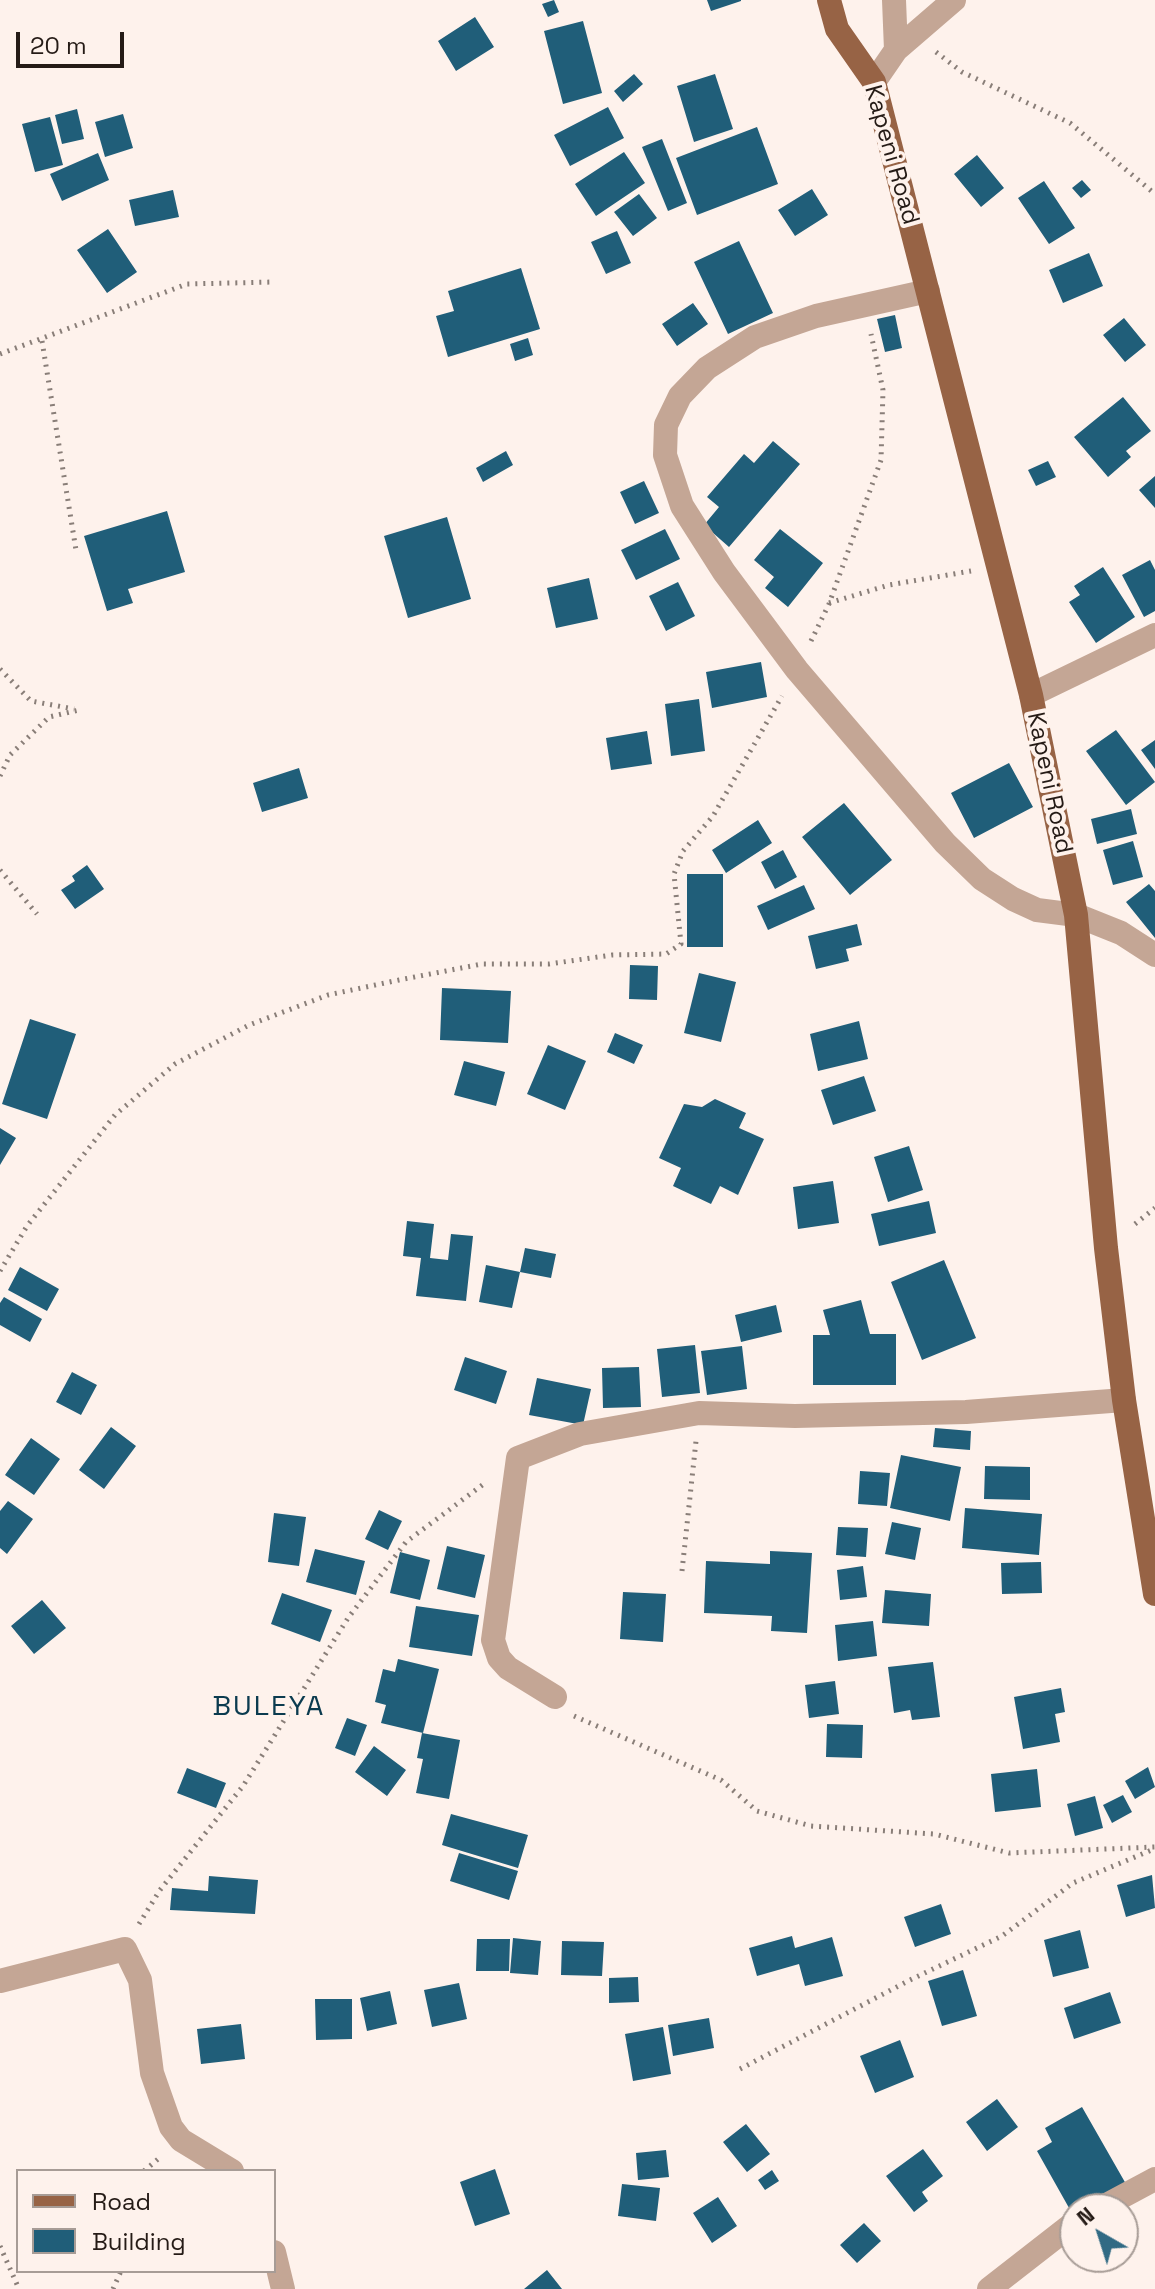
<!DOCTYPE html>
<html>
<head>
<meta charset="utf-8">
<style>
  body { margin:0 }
  #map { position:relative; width:1155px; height:2289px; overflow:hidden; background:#fef2ec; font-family:"Space Grotesk",sans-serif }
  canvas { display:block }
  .legend { position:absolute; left:16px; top:2169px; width:260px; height:104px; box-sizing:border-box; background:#fef2ec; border:2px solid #a79c96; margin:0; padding:10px 14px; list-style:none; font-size:24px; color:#251b16 }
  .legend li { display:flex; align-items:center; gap:16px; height:40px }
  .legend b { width:40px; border:2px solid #a79c96 }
  .north { position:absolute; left:1059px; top:2193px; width:80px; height:80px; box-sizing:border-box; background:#fef2ec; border:2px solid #a79c96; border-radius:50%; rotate:321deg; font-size:22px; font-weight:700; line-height:32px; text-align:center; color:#251b16 }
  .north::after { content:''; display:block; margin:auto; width:28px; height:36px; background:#316a84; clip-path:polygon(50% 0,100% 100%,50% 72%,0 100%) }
  .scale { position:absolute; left:16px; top:32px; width:108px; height:36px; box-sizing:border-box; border:4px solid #251b16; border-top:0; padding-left:10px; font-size:24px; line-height:28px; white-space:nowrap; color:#251b16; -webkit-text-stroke:6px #fef2ec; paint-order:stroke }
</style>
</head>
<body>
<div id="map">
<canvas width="1155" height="2289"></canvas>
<ul class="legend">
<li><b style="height:10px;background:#976345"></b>Road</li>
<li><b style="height:22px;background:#205e79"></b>Building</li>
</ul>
<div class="north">N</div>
<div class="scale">20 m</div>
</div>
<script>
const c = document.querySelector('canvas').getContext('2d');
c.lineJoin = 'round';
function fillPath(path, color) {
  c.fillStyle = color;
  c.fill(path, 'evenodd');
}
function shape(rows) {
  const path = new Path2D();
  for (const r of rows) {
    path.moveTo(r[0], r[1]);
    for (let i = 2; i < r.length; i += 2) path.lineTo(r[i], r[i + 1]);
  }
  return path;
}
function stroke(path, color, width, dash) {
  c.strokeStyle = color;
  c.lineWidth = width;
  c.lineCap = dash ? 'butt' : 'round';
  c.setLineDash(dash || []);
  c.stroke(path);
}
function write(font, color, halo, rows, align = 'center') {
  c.font = font + ' "Space Grotesk",sans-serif';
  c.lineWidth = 8;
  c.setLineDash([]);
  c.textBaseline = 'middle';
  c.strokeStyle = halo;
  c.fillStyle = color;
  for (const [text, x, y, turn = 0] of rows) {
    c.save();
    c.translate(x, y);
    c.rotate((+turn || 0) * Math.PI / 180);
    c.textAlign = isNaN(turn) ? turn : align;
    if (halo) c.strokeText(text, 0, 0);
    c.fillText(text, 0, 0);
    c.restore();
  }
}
const building = shape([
  [554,0,559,12,548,17,542,4],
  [707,0,741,0,741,1,711,11],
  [475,17,494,47,456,71,438,41],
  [583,21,602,93,563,104,544,31],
  [634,74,643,84,623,102,614,91],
  [715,74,733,129,694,142,677,86],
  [608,107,624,138,570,166,554,135],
  [77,109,84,139,62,144,55,115],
  [123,114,133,148,105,157,95,122],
  [50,117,63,165,35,172,22,124],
  [757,127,778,184,697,215,676,158],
  [662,139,687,203,668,211,642,147],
  [624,152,645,183,596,216,575,184],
  [98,153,109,180,62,201,50,174],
  [977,155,1004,188,981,207,954,174],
  [1082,180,1091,190,1081,198,1072,188],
  [1044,181,1075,228,1049,244,1018,198],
  [812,189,828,215,795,236,778,210],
  [173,190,179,217,135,226,129,200],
  [639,194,657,218,633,236,614,212],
  [108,229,137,272,107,293,77,250],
  [617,231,631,263,606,274,591,242],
  [739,241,773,313,728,334,694,262],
  [1089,253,1103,286,1063,303,1049,270],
  [521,268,540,329,448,357,436,316,454,311,448,291],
  [693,303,708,324,677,346,662,324],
  [895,315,902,348,885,352,877,319],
  [1124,318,1146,345,1125,362,1103,335],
  [528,338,533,355,515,361,510,344],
  [1123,397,1151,431,1126,451,1131,457,1108,477,1074,437],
  [773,441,800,464,729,547,704,525,719,507,707,497,744,454,754,463],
  [506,451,513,465,483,482,476,468],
  [1048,461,1056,477,1036,486,1028,470],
  [1155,476,1155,508,1139,490],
  [644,481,659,513,635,524,620,492],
  [167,511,185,572,128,589,133,603,107,611,84,536],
  [447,517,471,599,408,618,384,536],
  [665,529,680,559,636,580,621,550],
  [780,529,823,563,788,607,765,588,774,577,754,560],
  [1150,560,1155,570,1155,611,1144,617,1122,575],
  [1103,567,1135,617,1096,643,1069,602,1080,595,1074,586],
  [589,578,598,619,556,628,547,588],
  [678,582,695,616,666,631,649,596],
  [761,662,767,697,712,708,706,672],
  [699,699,705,751,671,756,665,704],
  [1116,730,1155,782,1126,805,1086,751],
  [647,731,652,764,611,770,606,738],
  [1155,740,1155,769,1141,750],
  [1009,763,1033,807,974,838,951,793],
  [299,768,308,798,262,812,253,783],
  [844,803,892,860,850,895,802,837],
  [1131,809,1137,834,1097,844,1091,819],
  [758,820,772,843,726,873,712,850],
  [1133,841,1143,877,1113,885,1103,850],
  [783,850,797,877,775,889,761,862],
  [87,865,104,889,75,909,61,890,75,881,72,876],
  [687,874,723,874,723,947,687,947],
  [1149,884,1155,891,1155,938,1126,902],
  [804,885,815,909,768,930,757,906],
  [857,924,862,945,846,949,849,961,816,969,808,936],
  [630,965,658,966,657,1000,629,999],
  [699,973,736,982,721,1042,684,1033],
  [442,988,511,991,508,1043,440,1040],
  [30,1019,76,1034,47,1119,2,1104],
  [859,1021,868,1059,818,1071,810,1034],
  [615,1033,643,1045,634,1064,607,1052],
  [548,1045,586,1061,565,1110,527,1094],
  [464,1061,505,1072,496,1106,454,1095],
  [864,1076,876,1111,833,1125,821,1090],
  [715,1099,746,1113,739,1128,764,1139,738,1195,720,1186,711,1204,673,1186,681,1168,659,1158,684,1104,702,1107],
  [0,1128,16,1138,0,1165],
  [909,1146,923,1190,888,1202,874,1157],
  [833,1181,839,1223,798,1229,793,1187],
  [929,1201,936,1233,879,1246,871,1214],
  [407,1221,434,1224,430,1258,448,1260,451,1234,473,1236,466,1301,416,1296,421,1258,403,1256],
  [525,1248,556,1254,551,1278,520,1272],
  [944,1260,976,1338,922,1360,891,1282],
  [486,1265,520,1272,512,1308,479,1302],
  [20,1267,59,1289,47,1311,8,1290],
  [4,1297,42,1319,30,1342,0,1325,0,1303],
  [861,1300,870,1334,896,1334,896,1385,813,1385,813,1335,830,1335,823,1310],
  [776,1305,782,1332,741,1342,735,1315],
  [695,1345,700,1393,662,1397,657,1349],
  [742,1346,747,1389,707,1395,701,1351],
  [465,1357,507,1371,496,1404,454,1390],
  [639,1367,641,1407,603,1408,602,1368],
  [72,1372,97,1385,81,1415,56,1402],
  [537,1378,591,1389,583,1425,529,1415],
  [111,1427,136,1446,104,1489,79,1470],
  [935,1428,971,1431,970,1450,933,1447],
  [31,1438,60,1459,34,1495,5,1475],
  [901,1455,961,1467,950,1521,890,1508],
  [985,1466,1030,1467,1030,1500,984,1499],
  [860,1471,890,1473,887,1506,858,1504],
  [8,1501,33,1519,7,1554,0,1548,0,1511],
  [965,1508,1042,1514,1039,1555,962,1548],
  [379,1510,402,1521,388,1550,365,1539],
  [274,1513,306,1517,299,1566,268,1562],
  [892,1522,921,1528,915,1560,885,1554],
  [838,1527,868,1528,866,1557,836,1555],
  [447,1546,485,1555,475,1598,437,1589],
  [315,1549,365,1561,356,1595,306,1582],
  [770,1551,812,1553,807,1633,771,1631,772,1616,704,1613,706,1561,770,1564],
  [400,1552,430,1560,420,1600,390,1593],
  [1041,1562,1042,1593,1002,1594,1001,1563],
  [863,1566,867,1597,840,1600,837,1570],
  [885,1590,931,1594,929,1626,882,1623],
  [623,1592,666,1594,663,1642,620,1639],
  [282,1593,332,1610,320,1642,271,1624],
  [42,1600,66,1628,34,1654,11,1626],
  [416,1606,479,1615,472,1656,409,1647],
  [873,1621,877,1656,838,1661,835,1625],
  [398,1659,439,1669,423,1733,381,1723,386,1705,375,1702,383,1669,395,1672],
  [933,1662,940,1717,912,1720,910,1710,894,1713,888,1667],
  [835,1681,839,1714,809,1718,805,1685],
  [1061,1688,1065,1712,1055,1714,1060,1742,1023,1749,1014,1697],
  [347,1718,367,1725,355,1756,335,1748],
  [827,1724,863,1725,862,1758,826,1757],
  [422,1733,460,1740,449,1799,416,1793,423,1759,417,1758],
  [374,1746,406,1770,387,1796,355,1772],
  [1148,1767,1155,1787,1135,1799,1125,1781],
  [187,1768,226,1783,216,1808,177,1793],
  [1037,1769,1041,1807,995,1812,991,1774],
  [1123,1795,1132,1812,1112,1823,1103,1805],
  [1095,1796,1103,1828,1075,1836,1067,1804],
  [451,1814,528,1835,518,1868,442,1845],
  [459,1853,518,1871,509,1900,450,1881],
  [1152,1875,1155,1908,1126,1917,1117,1885],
  [209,1876,258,1880,255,1914,170,1910,172,1888,208,1891],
  [941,1904,951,1934,915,1947,904,1917],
  [1080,1930,1089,1968,1053,1977,1044,1940],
  [792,1936,795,1948,832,1937,843,1976,805,1986,799,1964,757,1976,749,1948],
  [513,1938,541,1941,538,1975,510,1973],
  [477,1939,510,1939,509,1971,476,1971],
  [562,1941,604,1942,602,1976,561,1975],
  [963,1970,977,2016,942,2026,928,1981],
  [638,1977,639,2002,609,2003,609,1978],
  [459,1983,467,2019,432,2027,424,1990],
  [390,1991,397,2024,367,2031,360,1998],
  [1110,1992,1121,2023,1074,2039,1064,2008],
  [315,1999,352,1999,352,2039,316,2040],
  [709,2018,714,2048,673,2056,668,2025],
  [241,2024,245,2059,201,2064,197,2029],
  [663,2027,671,2074,633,2081,625,2034],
  [900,2040,914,2077,875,2093,860,2056],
  [997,2099,1018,2127,987,2151,966,2122],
  [1082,2107,1126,2184,1083,2209,1075,2209,1073,2215,1037,2151,1052,2142,1045,2128],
  [746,2124,770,2154,747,2172,723,2142],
  [923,2149,943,2176,922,2192,928,2201,914,2212,886,2176],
  [666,2150,669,2177,638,2180,636,2153],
  [495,2169,510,2214,475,2226,460,2182],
  [772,2170,779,2181,765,2190,758,2180],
  [622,2184,660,2188,656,2221,618,2216],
  [718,2197,737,2226,712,2243,693,2213],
  [864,2223,881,2241,857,2263,840,2245],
  [547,2270,562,2289,524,2289]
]);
const path = shape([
  [936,52,962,72,1070,123,1155,194],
  [42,341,76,550],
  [0,354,187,284,273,282],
  [829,603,889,585,971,571],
  [811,641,829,604,881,460,883,390,871,334],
  [0,669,31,701,74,709],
  [0,776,10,755,49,717,79,710],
  [0,870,37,914],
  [1135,1224,1155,1208],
  [0,1271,27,1226,115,1115,175,1064,249,1025,328,995,399,980,482,964,549,964,612,955,666,954,681,944,674,874,683,851,713,816,782,696],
  [682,1571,696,1441],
  [574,1716,721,1780,757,1811,811,1826,934,1834,1009,1853,1155,1847],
  [139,1924,160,1890,243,1786,348,1618,406,1542,485,1483],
  [740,2069,910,1980,1002,1936,1073,1883,1154,1849],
  [144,2171,158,2159],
  [0,2246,19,2289],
  [113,2289,121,2271]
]);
const minor = shape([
  [894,0,896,50],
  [874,82,896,50,954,0],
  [928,291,816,316,755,337,707,368,680,396,666,425,665,455,682,506,724,572,797,670,945,843,982,879,1013,899,1037,910,1076,915,1121,933,1155,955],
  [1031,695,1155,635],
  [555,1697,508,1668,499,1658,493,1640,518,1458,580,1434,699,1413,795,1416,966,1412,1124,1400],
  [0,1981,125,1949,140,1980,152,2073,171,2127,181,2140,232,2171],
  [1099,2209,1155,2179],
  [274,2252,283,2289],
  [989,2289,1075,2222]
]);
const major = shape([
  [829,0,837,29,874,82,1031,695,1076,915,1106,1248,1124,1400,1155,1594]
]);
const streetNames = [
  ["Kapeni Road",891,155,74],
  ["Kapeni Road",1049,783,78]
];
const quarterNames = [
  ["BULEYA",269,1707]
];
fillPath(building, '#205e79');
stroke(path, '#897e78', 5, [2, 6]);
stroke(minor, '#c4a695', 24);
stroke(major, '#976345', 24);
write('24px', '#251b16', '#fef2ec', streetNames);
c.letterSpacing = '2px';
write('28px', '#0b3b4f', '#fef2ec', quarterNames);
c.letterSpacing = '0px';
</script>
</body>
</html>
